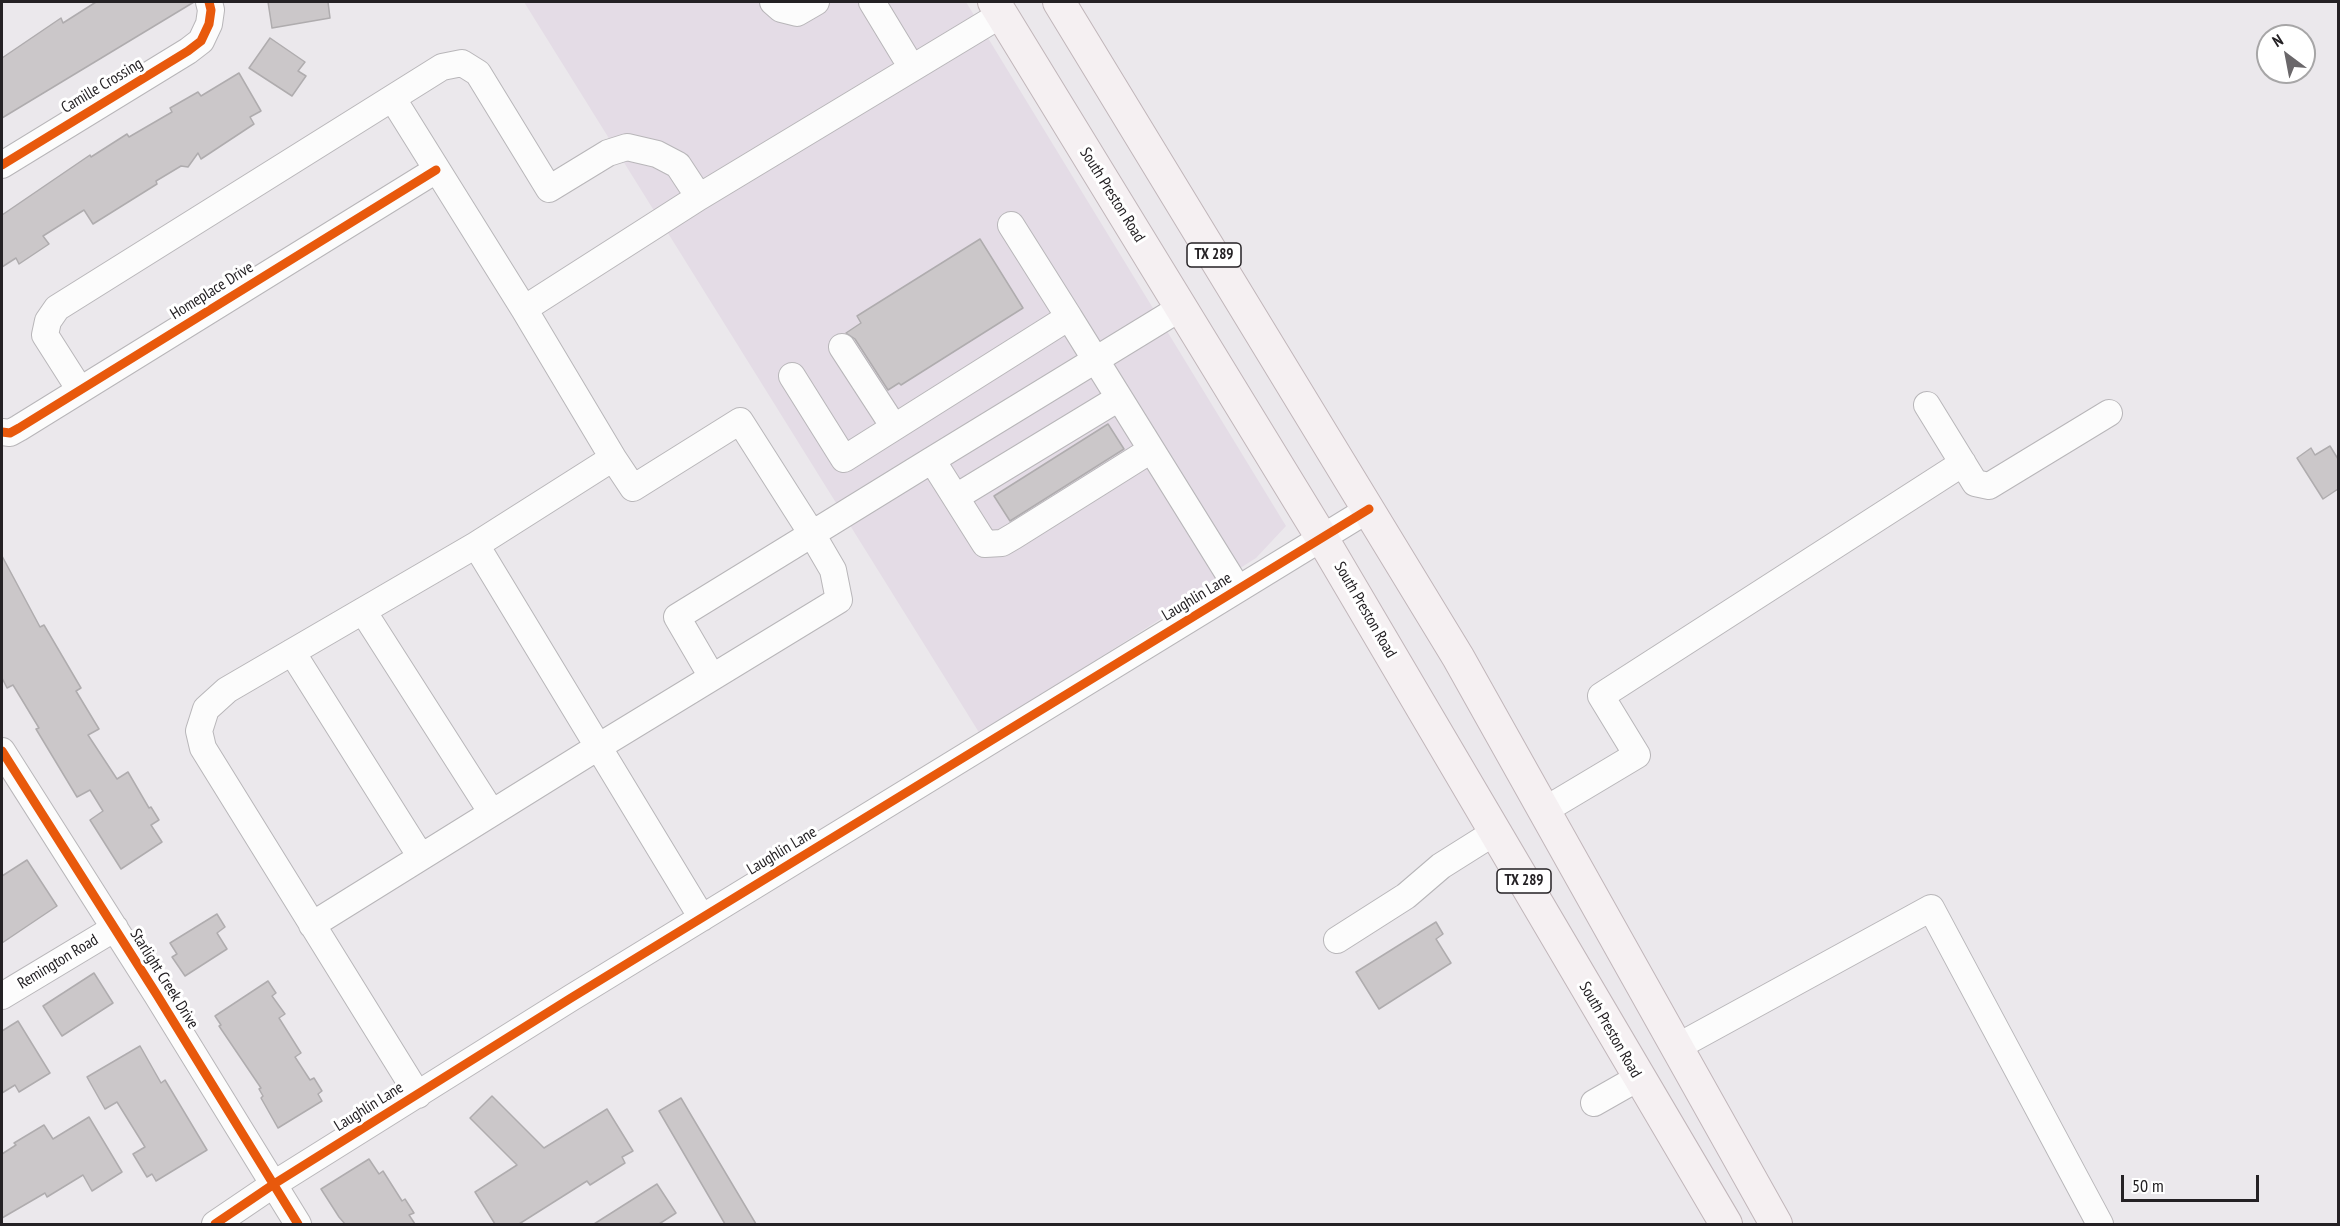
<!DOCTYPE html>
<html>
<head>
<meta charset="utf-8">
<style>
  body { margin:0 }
  #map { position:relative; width:2340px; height:1226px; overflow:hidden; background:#ebe8ec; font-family:"PT Sans Narrow",sans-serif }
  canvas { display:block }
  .frame { position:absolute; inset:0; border:3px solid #242124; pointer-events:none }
  .north { position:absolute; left:2256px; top:24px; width:60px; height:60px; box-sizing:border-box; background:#fff; border:2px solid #a7a6a7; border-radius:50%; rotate:328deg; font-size:16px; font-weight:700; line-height:24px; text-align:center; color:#242124 }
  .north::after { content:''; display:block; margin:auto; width:21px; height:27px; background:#6a676a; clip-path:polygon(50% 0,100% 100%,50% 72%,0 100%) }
  .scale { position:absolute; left:2121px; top:1175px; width:138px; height:27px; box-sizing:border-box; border:3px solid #242124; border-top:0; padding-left:8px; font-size:18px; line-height:21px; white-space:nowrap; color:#242124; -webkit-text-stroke:4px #fff; paint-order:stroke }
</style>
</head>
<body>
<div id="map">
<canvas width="2340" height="1226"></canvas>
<div class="frame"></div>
<div class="north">N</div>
<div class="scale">50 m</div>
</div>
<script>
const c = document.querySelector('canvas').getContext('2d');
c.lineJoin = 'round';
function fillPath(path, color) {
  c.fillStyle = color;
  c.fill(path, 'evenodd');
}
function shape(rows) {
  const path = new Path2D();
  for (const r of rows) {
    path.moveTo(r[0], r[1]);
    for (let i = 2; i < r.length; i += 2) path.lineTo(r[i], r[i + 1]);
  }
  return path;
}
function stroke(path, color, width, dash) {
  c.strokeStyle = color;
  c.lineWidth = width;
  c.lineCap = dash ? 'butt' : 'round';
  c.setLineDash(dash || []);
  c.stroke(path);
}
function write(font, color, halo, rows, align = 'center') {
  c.font = font + ' "PT Sans Narrow",sans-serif';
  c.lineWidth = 6;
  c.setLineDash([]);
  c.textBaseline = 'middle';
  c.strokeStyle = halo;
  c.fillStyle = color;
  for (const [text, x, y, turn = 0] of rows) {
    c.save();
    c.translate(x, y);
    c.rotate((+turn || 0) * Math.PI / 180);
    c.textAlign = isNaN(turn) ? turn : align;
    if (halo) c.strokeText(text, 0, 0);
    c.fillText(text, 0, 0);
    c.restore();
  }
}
const built = shape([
  [524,2,966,2,1286,526,1256,558,980,734]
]);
const building = shape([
  [96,2,194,2,2,118,2,58,61,18,63,23,96,2],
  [268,2,328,2,330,18,272,28,268,2],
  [270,38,305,62,298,71,306,76,292,96,249,68,270,38],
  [239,73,261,111,250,117,254,124,201,159,198,153,188,167,181,166,156,181,157,184,93,224,84,210,43,236,49,244,19,264,16,258,2,267,2,215,90,155,91,157,127,134,129,137,172,112,170,108,198,92,201,96,239,73],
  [980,239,1023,308,901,385,899,383,888,390,855,339,846,333,861,323,857,316,980,239],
  [1108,424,1124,449,1010,521,994,496,1108,424],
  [2330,446,2338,459,2338,489,2323,499,2297,458,2311,448,2315,455,2330,446],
  [2,556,40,627,44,625,81,688,76,691,99,729,88,735,117,779,128,772,149,808,151,807,159,820,151,825,162,842,121,869,90,820,103,811,90,790,77,797,36,729,39,728,13,685,7,688,2,678,2,556],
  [27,860,57,906,2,943,2,876,27,860],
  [217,914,225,927,217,933,227,949,185,976,172,957,177,954,170,943,217,914],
  [1436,922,1443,934,1436,939,1451,963,1379,1009,1356,972,1436,922],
  [94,973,113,1003,62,1036,43,1006,94,973],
  [268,981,276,993,272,996,285,1014,279,1018,301,1053,295,1057,310,1080,314,1078,322,1091,318,1094,322,1101,278,1128,261,1098,263,1096,259,1089,261,1088,219,1026,221,1025,215,1016,268,981],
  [18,1021,50,1073,19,1092,15,1085,2,1093,2,1031,18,1021],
  [140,1046,161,1083,165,1080,207,1150,156,1181,152,1174,147,1177,133,1154,145,1147,117,1102,105,1109,87,1077,140,1046],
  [492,1096,544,1148,607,1109,633,1151,622,1157,625,1163,590,1185,587,1181,519,1224,495,1224,475,1192,517,1165,470,1118,492,1096],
  [681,1098,691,1115,756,1224,725,1224,659,1111,681,1098],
  [89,1117,122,1172,92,1191,83,1175,47,1197,45,1193,2,1218,2,1154,16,1145,14,1143,44,1125,53,1139,89,1117],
  [369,1159,379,1174,383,1171,402,1201,405,1199,414,1213,409,1215,415,1224,345,1224,339,1217,321,1189,369,1159],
  [657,1184,676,1213,659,1224,594,1224,657,1184]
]);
const minor = shape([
  [773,2,781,9,797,13,816,2],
  [872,2,912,68],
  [393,99,524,309,699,197,1002,14],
  [2,165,188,51,201,41,209,24,211,10,209,2],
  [524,309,613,458],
  [1069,317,1238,589],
  [842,347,894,427],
  [792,376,844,459,1069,317,1011,225],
  [80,390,45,335,48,321,57,308,442,67,462,63,478,73,549,189,608,153,627,147,657,154,678,165,699,197],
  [1927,405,1975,483,1989,486,2109,413],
  [2,432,10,433,19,428,436,170],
  [1151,450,1014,536,1002,543,985,544,932,460,1182,307],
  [956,497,1119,398],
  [476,545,613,458,633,488,740,421,812,534,677,617,712,677],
  [363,611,492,813],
  [292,652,421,857],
  [2,751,157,995,298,1224],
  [1545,810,1637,755,1601,696,1963,463],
  [312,925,598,747,839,600,833,570,812,534,932,460],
  [1337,940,1406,896,1441,866,1495,832],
  [2,996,115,928],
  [1677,1047,1931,908,2100,1224],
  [418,1095,203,748,199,731,206,709,227,690,476,545,702,918],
  [1594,1103,1638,1078],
  [215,1224,274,1184,571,998,1369,509]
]);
const major = shape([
  [994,2,1322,538,1726,1224],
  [1059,2,1458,657,1776,1224]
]);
const cycleway = shape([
  [2,165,188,51,201,41,209,24,211,10,209,2],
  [2,432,10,433,19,428,436,170],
  [2,751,157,995,298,1224],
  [215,1224,274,1184,571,998,1369,509]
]);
const shields = [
  [1214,255,54],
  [1524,881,54]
];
const shieldNames = [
  ["TX 289",1214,255],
  ["TX 289",1524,881]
];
const streetNames = [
  ["Camille Crossing",102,86,-31],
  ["South Preston Road",1112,195,58],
  ["Homeplace Drive",212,291,-32],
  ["Laughlin Lane",1197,597,-31],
  ["South Preston Road",1365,610,60],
  ["Laughlin Lane",782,851,-31],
  ["Remington Road",58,962,-31],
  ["Starlight Creek Drive",164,979,58],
  ["South Preston Road",1610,1030,60],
  ["Laughlin Lane",369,1107,-32]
];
fillPath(built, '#e4dce6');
fillPath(building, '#cbc7c9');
stroke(building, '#afacae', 1.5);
stroke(minor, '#b8b6b9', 28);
stroke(major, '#c1b6ba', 34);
stroke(minor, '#fcfcfc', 26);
stroke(major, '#f5f0f2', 32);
stroke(cycleway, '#e8590c', 9);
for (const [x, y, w] of shields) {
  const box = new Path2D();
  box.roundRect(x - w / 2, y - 12, w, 24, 4.5);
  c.fillStyle = '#fff';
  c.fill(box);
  stroke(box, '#242124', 1.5);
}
write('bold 15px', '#242124', null, shieldNames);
write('16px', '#242124', '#fff', streetNames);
</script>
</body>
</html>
